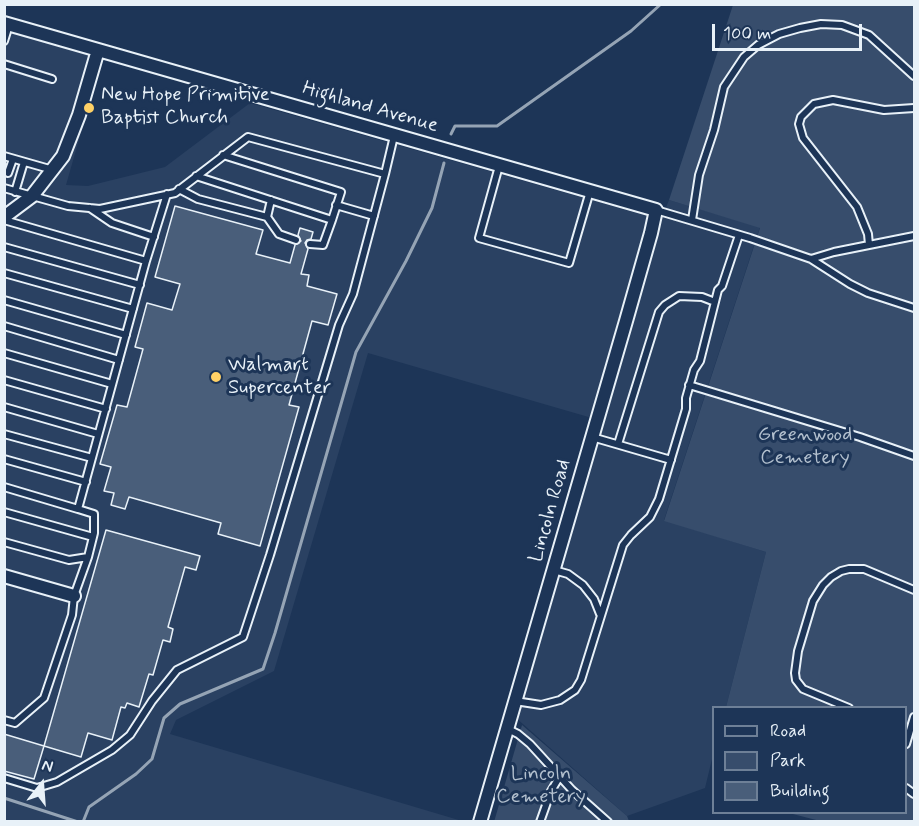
<!DOCTYPE html>
<html>
<head>
<meta charset="utf-8">
<style>
  body { margin:0 }
  #map { position:relative; width:919px; height:826px; overflow:hidden; background:#1d3557; font-family:Mynerve,sans-serif }
  canvas { display:block }
  .frame { position:absolute; inset:0; border:6px solid #e8f1f8; pointer-events:none }
  .legend { position:absolute; left:712px; top:706px; width:195px; height:108px; box-sizing:border-box; background:#1d3557; border:2px solid #6e8097; margin:0; padding:8px 10px; list-style:none; font-size:18px; color:#e8f1f8 }
  .legend li { display:flex; align-items:center; gap:12px; height:30px }
  .legend b { width:30px; border:2px solid #6e8097 }
  .north { position:absolute; left:12px; top:754px; width:60px; height:60px; -webkit-text-stroke:4px #1d3557; paint-order:stroke; rotate:17deg; font-size:16px; font-weight:700; line-height:24px; text-align:center; color:#e8f1f8 }
  .north::after { content:''; display:block; margin:auto; width:21px; height:27px; background:#e8f1f8; clip-path:polygon(50% 0,100% 100%,50% 72%,0 100%) }
  .scale { position:absolute; left:712px; top:24px; width:150px; height:27px; box-sizing:border-box; border:3px solid #e8f1f8; border-top:0; padding-left:8px; font-size:18px; line-height:21px; white-space:nowrap; color:#e8f1f8; -webkit-text-stroke:4px #1d3557; paint-order:stroke }
</style>
</head>
<body>
<div id="map">
<canvas width="919" height="826"></canvas>
<div class="frame"></div>
<ul class="legend">
<li><b style="height:8px;background:#1d3557"></b>Road</li>
<li><b style="height:16px;background:#374d6c"></b>Park</li>
<li><b style="height:16px;background:#495e7a"></b>Building</li>
</ul>
<div class="north">N</div>
<div class="scale">100 m</div>
</div>
<script>
const c = document.querySelector('canvas').getContext('2d');
c.lineJoin = 'round';
function fillPath(path, color) {
  c.fillStyle = color;
  c.fill(path, 'evenodd');
}
function shape(rows) {
  const path = new Path2D();
  for (const r of rows) {
    path.moveTo(r[0], r[1]);
    for (let i = 2; i < r.length; i += 2) path.lineTo(r[i], r[i + 1]);
  }
  return path;
}
function stroke(path, color, width, dash) {
  c.strokeStyle = color;
  c.lineWidth = width;
  c.lineCap = dash ? 'butt' : 'round';
  c.setLineDash(dash || []);
  c.stroke(path);
}
function write(font, color, halo, rows, align = 'center') {
  c.font = font + ' Mynerve,sans-serif';
  c.lineWidth = 6;
  c.setLineDash([]);
  c.textBaseline = 'middle';
  c.strokeStyle = halo;
  c.fillStyle = color;
  for (const [text, x, y, turn = 0] of rows) {
    c.save();
    c.translate(x, y);
    c.rotate((+turn || 0) * Math.PI / 180);
    c.textAlign = isNaN(turn) ? turn : align;
    if (halo) c.strokeText(text, 0, 0);
    c.fillText(text, 0, 0);
    c.restore();
  }
}
const built = shape([
  [4,29,102,59,66,185,88,186,165,167,250,103,661,220,669,200,760,227,664,520,766,552,726,707,714,708,713,755,705,788,627,816,506,709,592,418,368,353,274,671,176,720,170,734,462,821,5,821]
]);
const green = shape([
  [733,5,914,5,914,821,820,821,789,813,906,812,906,708,726,707,766,552,664,521,760,228,669,200],
  [522,725,627,816,629,821,494,822]
]);
const stream = shape([
  [451,134,455,126,497,126,631,31,661,4],
  [4,798,78,822],
  [83,822,89,807,136,774,152,759,164,718,180,704,263,669,275,633,356,352,406,261,432,208,444,163]
]);
const building = shape([
  [175,206,263,230,256,254,290,263,295,245,301,241,298,235,300,228,313,232,311,239,307,240,305,243,308,249,301,274,309,275,307,286,337,294,328,325,312,321,289,405,299,407,260,546,218,534,221,523,129,497,125,509,111,505,114,493,104,491,111,467,100,464,117,405,127,407,143,349,135,347,147,303,172,310,180,284,155,277,175,206],
  [106,530,200,556,196,570,185,567,168,627,173,629,170,642,163,640,153,675,149,674,139,707,127,703,125,708,121,707,112,740,88,733,81,757,44,746,106,530],
  [4,734,44,746,34,779,4,771,4,734]
]);
const lane = shape([
  [4,41,9,25],
  [4,64,52,79],
  [4,156,53,170],
  [499,166,479,238,569,263,590,191],
  [8,173,13,159],
  [196,176,332,220,341,192,223,155],
  [4,188,68,206,100,209,175,193,248,137,385,174,394,136],
  [179,189,198,199,267,217,271,200],
  [15,192,24,162],
  [336,205,374,216],
  [90,208,112,223,154,237],
  [656,210,750,238,811,259,834,252,914,236],
  [267,217,279,234,296,240],
  [4,220,146,261,78,509,94,514,94,533,88,557,69,560,4,542],
  [692,220,699,175,714,130,724,87,744,57,758,45,779,34,800,28,821,24,842,25,869,35,914,76],
  [310,244,323,245,332,220],
  [869,245,868,234,857,207,803,138,799,124,801,117,814,104,833,100,884,110,914,108],
  [4,247,140,285],
  [811,259,850,284,868,293,914,308],
  [146,261,167,194],
  [4,273,133,309],
  [4,300,126,335],
  [4,326,119,360],
  [4,353,112,384],
  [4,380,106,409],
  [689,385,860,437,914,456],
  [4,407,98,434],
  [4,434,92,458],
  [592,437,671,460],
  [618,444,659,312,665,305,679,296,702,297,715,302],
  [4,459,86,482],
  [4,487,78,509],
  [4,512,93,537],
  [554,570,568,574,583,585,594,599,600,614],
  [515,701,541,705,560,700,575,690,581,680,623,545,631,535,650,517,659,499,686,409,686,398,694,370,700,361,718,290,722,286,739,235],
  [849,708,803,689,796,680,795,673,798,651,813,601,823,585,831,577,841,571,849,569,864,569,914,590],
  [4,720,15,723,44,698,72,615,74,596,88,557],
  [508,729,518,734,530,744,572,790,608,822],
  [906,744,914,717],
  [4,778,37,788,57,782,112,750,130,735,152,701,177,670,243,637,270,555,339,325,353,294,385,174],
  [906,788,914,794],
  [540,822,551,791,560,776]
]);
const street = shape([
  [4,23,656,210,651,233,626,321,480,822],
  [4,217,32,196,63,156,79,115,98,50],
  [4,576,74,596]
]);
const markers = [
  [89,108,6,"#ffd166"],
  [216,377,6,"#ffd166"]
];
const poiNames = [
  ["New Hope Primitive",101,96],
  ["Baptist Church",101,119],
  ["Walmart",228,366],
  ["Supercenter",228,389]
];
const streetNames = [
  ["Highland Avenue",370,108,16],
  ["Lincoln Road",551,511,-74]
];
const parkNames = [
  ["Greenwood",805,436],
  ["Cemetery",805,459],
  ["Lincoln",541,775],
  ["Cemetery",541,798]
];
fillPath(built, '#2a4162');
fillPath(green, '#374d6c');
stroke(stream, '#95a4b5', 3);
fillPath(building, '#495e7a');
stroke(building, '#e8f1f8', 1.5);
stroke(lane, '#e8f1f8', 10);
stroke(street, '#e8f1f8', 16);
stroke(lane, '#1d3557', 6);
stroke(street, '#1d3557', 12);
for (const [x, y, r, color] of markers) {
  const dot = new Path2D();
  dot.arc(x, y, r, 0, 2 * Math.PI);
  c.fillStyle = color;
  c.fill(dot);
  stroke(dot, '#1d3557', 2);
}
write('20px', '#e8f1f8', '#1d3557', poiNames, 'left');
write('20px', '#e8f1f8', '#1d3557', streetNames);
write('20px', '#b3c0ce', '#1d3557', parkNames);
</script>
</body>
</html>
